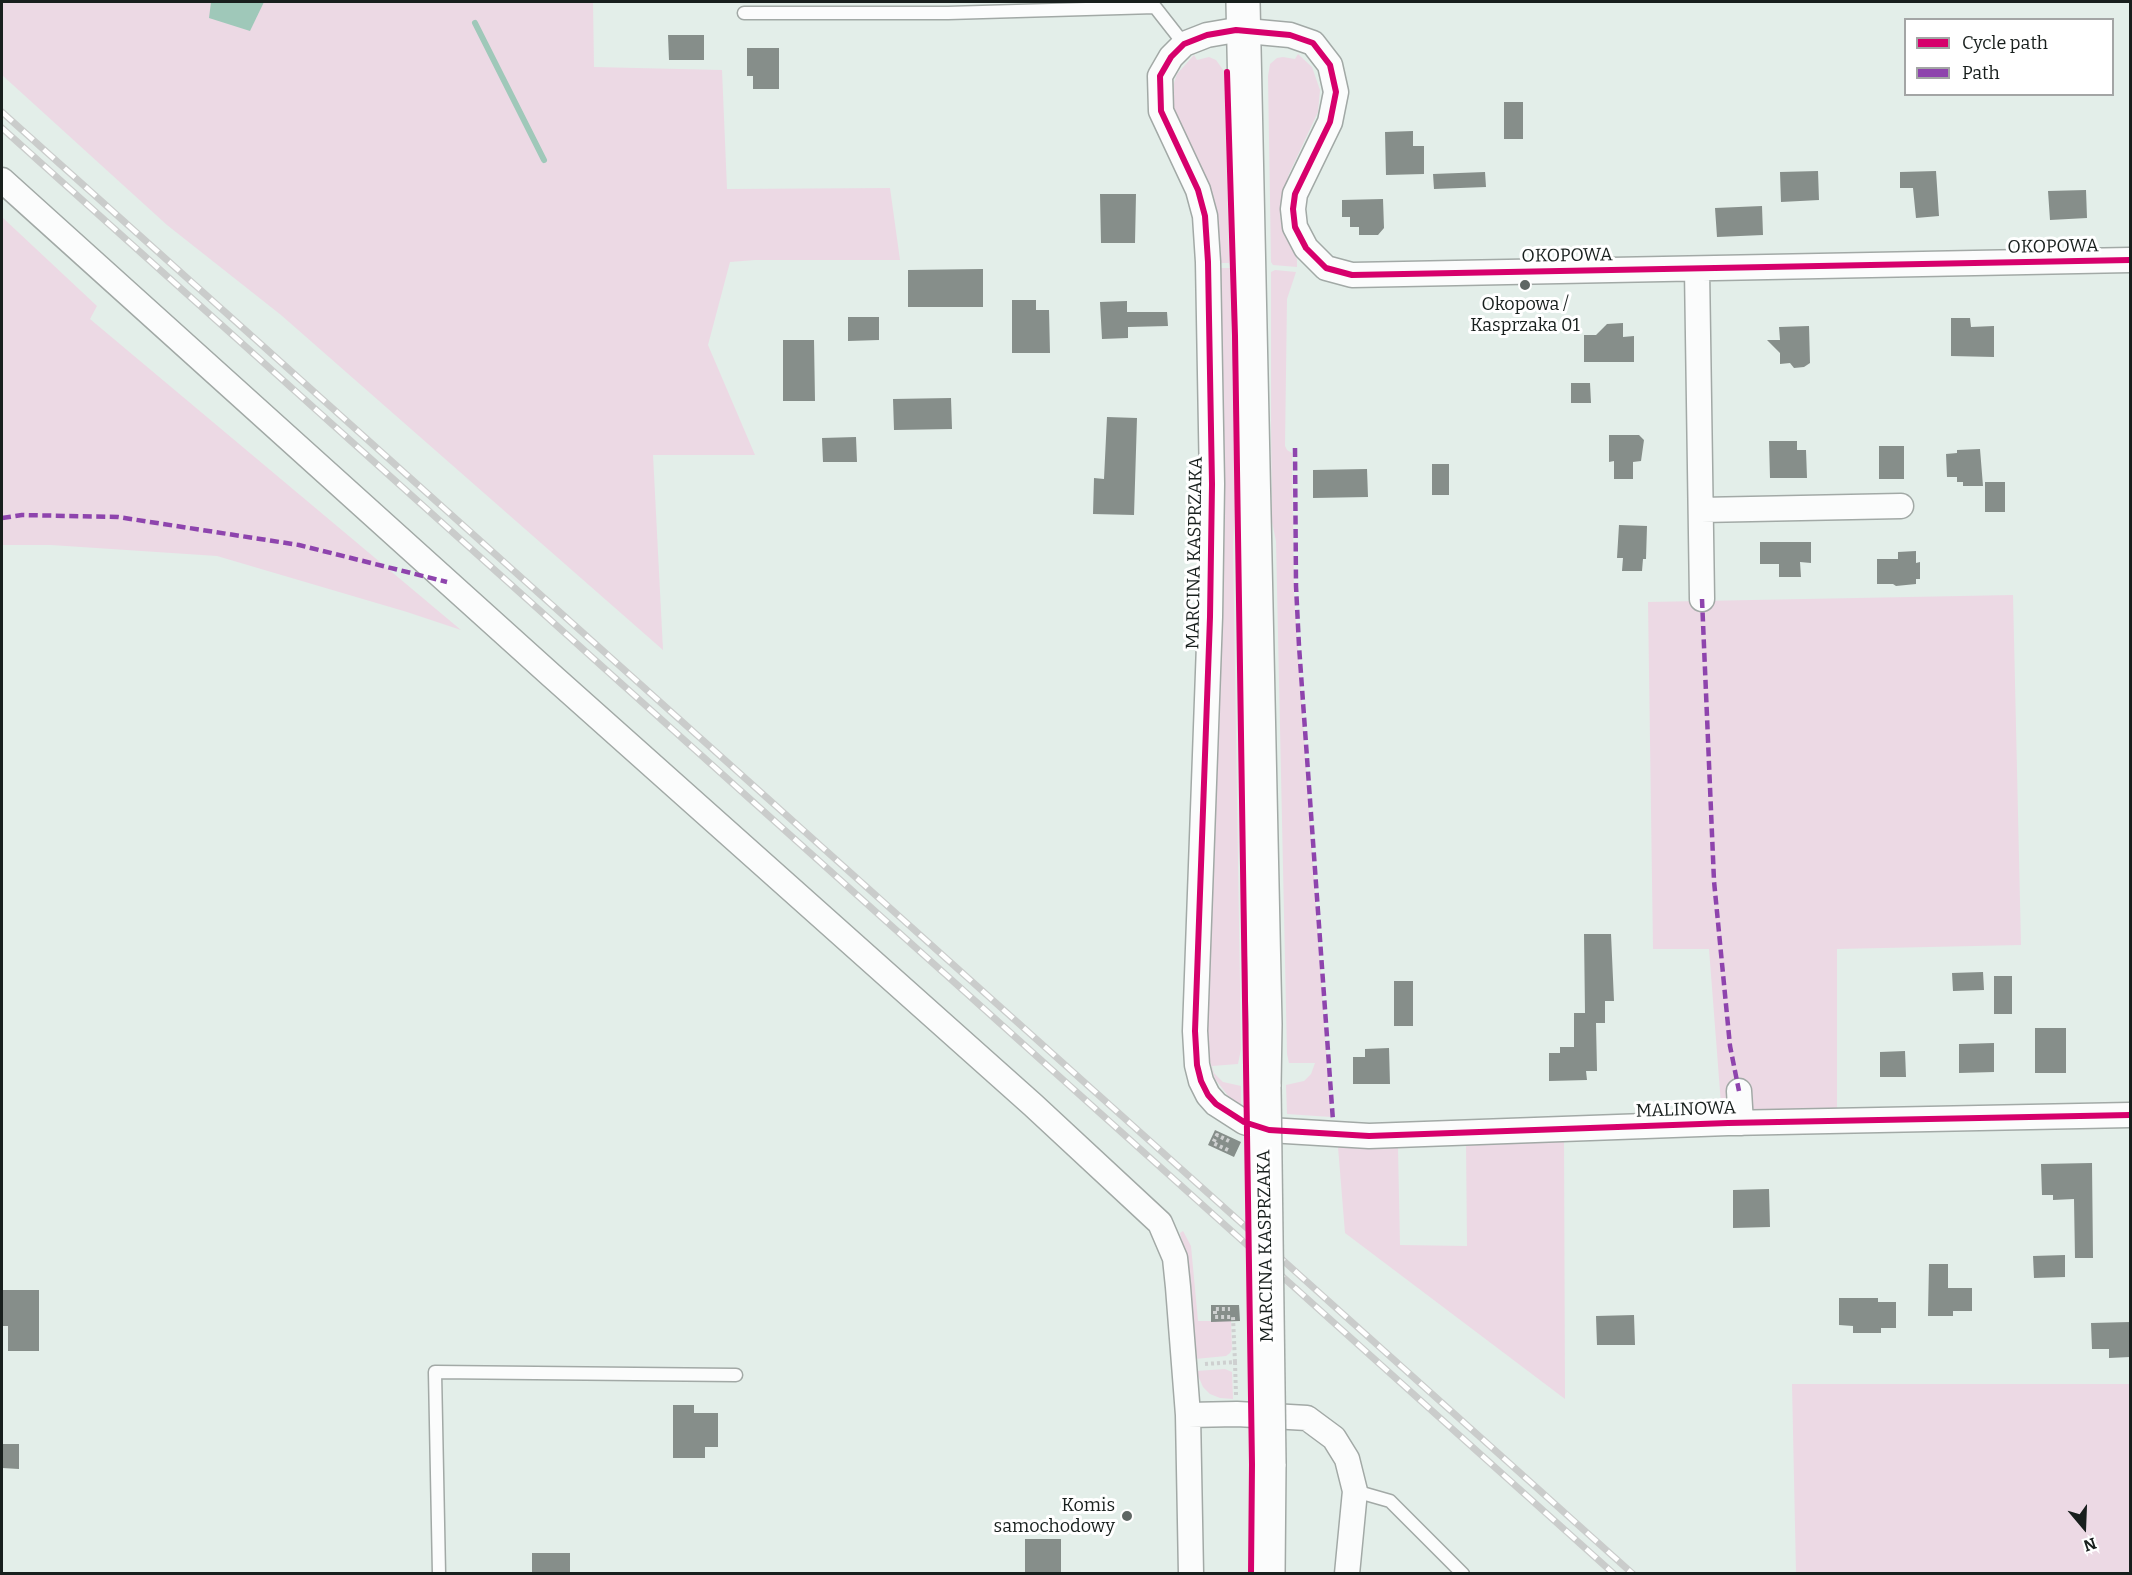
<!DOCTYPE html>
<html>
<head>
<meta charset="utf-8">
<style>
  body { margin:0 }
  #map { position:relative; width:2132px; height:1575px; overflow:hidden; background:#e3eee9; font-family:Bitter,serif }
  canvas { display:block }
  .frame { position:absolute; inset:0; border:3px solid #181f1d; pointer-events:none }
  .legend { position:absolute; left:1904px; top:18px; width:210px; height:78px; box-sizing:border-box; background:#fff; border:2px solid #a3a5a5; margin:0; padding:8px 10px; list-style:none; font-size:18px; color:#181f1d }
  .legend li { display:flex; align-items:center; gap:12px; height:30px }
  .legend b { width:30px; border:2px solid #a3a5a5 }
  .north { position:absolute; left:2054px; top:1497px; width:60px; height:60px; -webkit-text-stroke:4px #fff; paint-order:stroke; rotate:161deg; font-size:16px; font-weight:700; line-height:24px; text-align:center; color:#181f1d }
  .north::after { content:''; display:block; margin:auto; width:21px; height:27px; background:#181f1d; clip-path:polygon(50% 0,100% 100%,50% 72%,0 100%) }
</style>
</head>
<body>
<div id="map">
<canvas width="2132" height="1575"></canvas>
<div class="frame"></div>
<ul class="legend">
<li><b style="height:8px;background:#d6006c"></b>Cycle path</li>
<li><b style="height:8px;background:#8e44ad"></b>Path</li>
</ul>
<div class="north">N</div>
</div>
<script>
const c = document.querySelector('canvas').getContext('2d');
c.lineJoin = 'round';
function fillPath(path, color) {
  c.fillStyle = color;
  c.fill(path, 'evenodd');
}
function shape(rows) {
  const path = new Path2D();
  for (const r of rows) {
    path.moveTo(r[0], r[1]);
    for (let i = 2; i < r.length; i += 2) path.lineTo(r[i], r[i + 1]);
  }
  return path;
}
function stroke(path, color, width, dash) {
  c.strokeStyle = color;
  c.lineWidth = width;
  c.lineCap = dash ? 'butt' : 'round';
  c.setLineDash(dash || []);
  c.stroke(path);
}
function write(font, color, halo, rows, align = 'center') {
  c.font = font + ' Bitter,serif';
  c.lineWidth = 6;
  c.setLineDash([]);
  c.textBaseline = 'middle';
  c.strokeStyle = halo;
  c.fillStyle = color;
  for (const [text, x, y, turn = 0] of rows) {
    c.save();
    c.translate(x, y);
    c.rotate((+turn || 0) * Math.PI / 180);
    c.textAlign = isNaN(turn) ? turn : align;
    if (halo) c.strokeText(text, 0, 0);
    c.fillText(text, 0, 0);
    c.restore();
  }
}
const green = shape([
  [2,2,593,2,594,67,722,70,727,189,890,188,900,260,755,260,730,262,708,345,755,455,653,455,663,650,281,315,167,225,2,75],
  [1298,54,1312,67,1320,90,1318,112,1289,174,1281,204,1280,217,1284,234,1297,259,1297,267,1273,265,1271,262,1268,76,1270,64,1277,58,1283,57,1295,59],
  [1194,55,1197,60,1209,57,1216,60,1224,71,1229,263,1219,263,1173,106,1174,83,1177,74],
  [2,217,97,306,90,319,461,630,407,612,217,556,51,545,2,545],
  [1218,268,1230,268,1235,507,1233,545,1241,1049,1238,1064,1212,1066,1214,1073,1223,1082,1241,1086,1241,1107,1229,1097,1215,1079,1206,1048],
  [1275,270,1296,272,1287,299,1285,446,1287,450,1292,453,1294,594,1331,1117,1287,1114,1286,1085,1304,1081,1311,1074,1315,1063,1289,1063,1287,1054,1276,541,1272,522,1271,422,1271,272],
  [2013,595,2021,945,1837,949,1837,1115,1722,1117,1709,949,1653,949,1648,602],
  [1564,1141,1565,1399,1345,1233,1338,1147,1398,1148,1400,1245,1467,1246,1466,1144],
  [1183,1231,1191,1246,1198,1321,1231,1321,1232,1349,1230,1353,1226,1356,1195,1359,1188,1263,1180,1233],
  [1225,1369,1232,1372,1233,1399,1220,1398,1210,1394,1203,1387,1196,1371],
  [1792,1384,2130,1384,2130,1573,1796,1573]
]);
const water = shape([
  [211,2,264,2,250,31,209,18]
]);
const stream = shape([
  [475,23,544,160]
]);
const building = shape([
  [668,35,704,35,704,60,669,60],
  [747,48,779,48,779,89,753,89,753,76,747,76],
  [1504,102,1523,102,1523,139,1504,139],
  [1413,131,1413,146,1424,146,1424,174,1386,175,1385,132],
  [1818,171,1819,200,1781,202,1780,172],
  [1936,171,1939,216,1916,218,1913,188,1900,188,1900,172],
  [1485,172,1486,187,1434,189,1433,174],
  [2086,190,2087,218,2050,220,2048,191],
  [1100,194,1136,194,1135,243,1101,243],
  [1383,199,1384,228,1378,235,1359,235,1359,227,1350,227,1350,217,1342,217,1342,200],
  [1762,206,1763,235,1717,237,1715,208],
  [983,269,983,307,908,307,908,270],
  [1012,300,1036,300,1036,310,1049,310,1050,353,1012,353],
  [1127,301,1127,312,1167,312,1168,326,1128,327,1128,338,1102,339,1100,302],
  [848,317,879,317,879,340,848,341],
  [1951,318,1970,318,1971,327,1994,326,1994,357,1951,356],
  [1623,323,1623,337,1634,336,1634,362,1584,362,1584,335,1596,335,1607,324],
  [1809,326,1810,363,1804,367,1794,368,1790,363,1780,364,1780,353,1767,340,1780,340,1779,327],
  [783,340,814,340,815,401,783,401],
  [1571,383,1590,383,1591,403,1571,403],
  [951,398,952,429,894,430,893,399],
  [1107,417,1137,418,1134,515,1093,514,1094,478,1104,479],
  [1609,435,1639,435,1644,440,1641,461,1633,462,1633,479,1614,479,1614,461,1609,462],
  [856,437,857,462,823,462,822,438],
  [1769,441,1797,441,1797,450,1806,450,1807,478,1770,478],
  [1879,446,1904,446,1904,479,1879,479],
  [1980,449,1983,486,1963,486,1963,482,1957,482,1957,477,1947,477,1946,454,1957,453,1957,450],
  [1432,464,1449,464,1449,495,1432,495],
  [1367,469,1368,497,1313,498,1313,470],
  [1985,482,2005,482,2005,512,1985,512],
  [1619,525,1647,526,1646,559,1643,559,1642,571,1622,571,1623,558,1617,558],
  [1760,542,1811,542,1811,563,1800,562,1801,577,1779,577,1779,564,1760,564],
  [1916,551,1916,563,1920,562,1920,579,1916,579,1916,584,1896,586,1893,584,1877,584,1877,559,1898,559,1898,552],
  [1584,934,1611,934,1614,1001,1605,1001,1605,1023,1596,1023,1597,1071,1586,1071,1587,1080,1549,1081,1549,1053,1560,1053,1560,1047,1574,1047,1574,1013,1585,1013],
  [1983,972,1984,990,1953,991,1952,973],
  [1994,976,2012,976,2012,1014,1994,1014],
  [1394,981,1413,981,1413,1026,1394,1026],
  [2035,1028,2066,1028,2066,1073,2035,1073],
  [1994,1043,1994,1072,1959,1073,1959,1044],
  [1389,1048,1390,1084,1353,1084,1353,1057,1365,1057,1365,1049],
  [1905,1051,1906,1077,1880,1077,1880,1052],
  [1215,1130,1241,1142,1234,1157,1208,1145],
  [2092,1163,2093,1258,2075,1258,2074,1199,2053,1200,2053,1195,2042,1195,2041,1164],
  [1769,1189,1770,1227,1733,1228,1733,1190],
  [2065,1255,2065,1277,2034,1278,2033,1256],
  [1929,1264,1948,1264,1948,1288,1972,1288,1972,1311,1953,1311,1953,1316,1928,1316],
  [2,1290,39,1290,39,1351,8,1351,8,1326,2,1326],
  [1839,1298,1878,1298,1878,1302,1896,1302,1896,1328,1881,1328,1881,1333,1853,1333,1853,1326,1839,1325],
  [1211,1305,1239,1305,1240,1321,1211,1322],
  [1634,1315,1635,1345,1597,1345,1596,1316],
  [2130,1322,2130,1357,2109,1358,2109,1349,2092,1349,2091,1323],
  [673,1405,694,1405,694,1413,718,1413,718,1447,705,1447,705,1458,673,1458],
  [2,1444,19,1444,19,1469,2,1468],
  [1025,1539,1061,1539,1061,1574,1025,1574],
  [532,1553,570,1553,570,1574,532,1574]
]);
const path = shape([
  [1228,1150,1213,1143,1217,1135,1229,1141],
  [1235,1362,1236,1395],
  [1205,1364,1235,1362,1233,1317,1215,1317,1215,1309,1230,1309]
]);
const lane = shape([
  [744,13,948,13,1155,7,1184,44],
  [1355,1491,1390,1501,1463,1574],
  [439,1574,435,1372,736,1375]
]);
const street = shape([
  [2,180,552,676,1033,1105,1160,1223,1175,1258,1178,1287,1188,1415,1191,1574],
  [2130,260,1352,275,1326,268,1306,248,1295,227,1293,209,1295,194,1330,122,1336,92,1330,65,1313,43,1290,35,1236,30,1207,35,1184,44,1171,57,1160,76,1161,111,1198,190,1205,216,1208,262,1212,484,1210,617,1195,1031,1197,1065,1201,1081,1208,1095,1216,1104,1244,1122,1269,1130,1369,1136,1728,1123,2130,1115],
  [1697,269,1702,599],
  [1701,510,1901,506],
  [1739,1091,1741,1123],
  [1188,1415,1237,1414,1307,1418,1334,1438,1347,1459,1355,1491,1347,1574]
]);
const primary = shape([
  [1243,2,1265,1024,1264,1087],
  [1268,1574,1269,1464]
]);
const rail = shape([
  [2,112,1633,1574],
  [2,128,1614,1574]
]);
const primaryBridge = shape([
  [1264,1087,1269,1464]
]);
const quiet = shape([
  [1295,448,1296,586,1299,646,1333,1121],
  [2,518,22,515,118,517,299,545,447,582],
  [1702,599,1714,881,1730,1046,1739,1091]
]);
const cycleway = shape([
  [1227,72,1235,336,1252,1464,1251,1574],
  [2130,260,1352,275,1326,268,1306,248,1295,227,1293,209,1295,194,1330,122,1336,92,1330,65,1313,43,1290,35,1236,30,1207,35,1184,44,1171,57,1160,76,1161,111,1198,190,1205,216,1208,262,1212,484,1210,617,1195,1031,1197,1065,1201,1081,1208,1095,1216,1104,1244,1122,1269,1130,1369,1136,1728,1123,2130,1115]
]);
const markers = [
  [1525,285,6,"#5f6764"],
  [1127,1516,6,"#5f6764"]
];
const streetNames = [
  ["OKOPOWA",2053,247,-1],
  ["OKOPOWA",1567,256,-1],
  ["MARCINA KASPRZAKA",1195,553,-89],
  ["MALINOWA",1686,1110,-2],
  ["MARCINA KASPRZAKA",1266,1246,-91]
];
const poiNames = [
  ["Okopowa /",1525,305],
  ["Kasprzaka 01",1525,326],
  ["Komis",1115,1506,"right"],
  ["samochodowy",1115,1527,"right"]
];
fillPath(green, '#ecd9e4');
fillPath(water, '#9fc8b9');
stroke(stream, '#9fc8b9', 6);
fillPath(building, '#868e8a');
stroke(lane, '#a2a9a6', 15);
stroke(street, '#a2a9a6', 27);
stroke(primary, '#a2a9a6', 36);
stroke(path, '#ced0d0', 4, [3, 3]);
stroke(lane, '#fbfcfc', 12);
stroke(street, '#fbfcfc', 24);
stroke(primary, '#fbfcfc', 33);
stroke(rail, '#cacccb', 7);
stroke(rail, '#fff', 4.5, [14]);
stroke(primaryBridge, '#a2a9a6', 36, []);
stroke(primaryBridge, '#fbfcfc', 33);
stroke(quiet, '#8e44ad', 4.5, [9, 4.5]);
stroke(cycleway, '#d6006c', 6);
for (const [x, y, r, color] of markers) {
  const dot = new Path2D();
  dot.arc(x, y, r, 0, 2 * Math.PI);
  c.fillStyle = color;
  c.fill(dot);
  stroke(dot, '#fff', 2);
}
write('18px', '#181f1d', '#fff', streetNames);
write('18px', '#181f1d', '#fff', poiNames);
</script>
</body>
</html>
